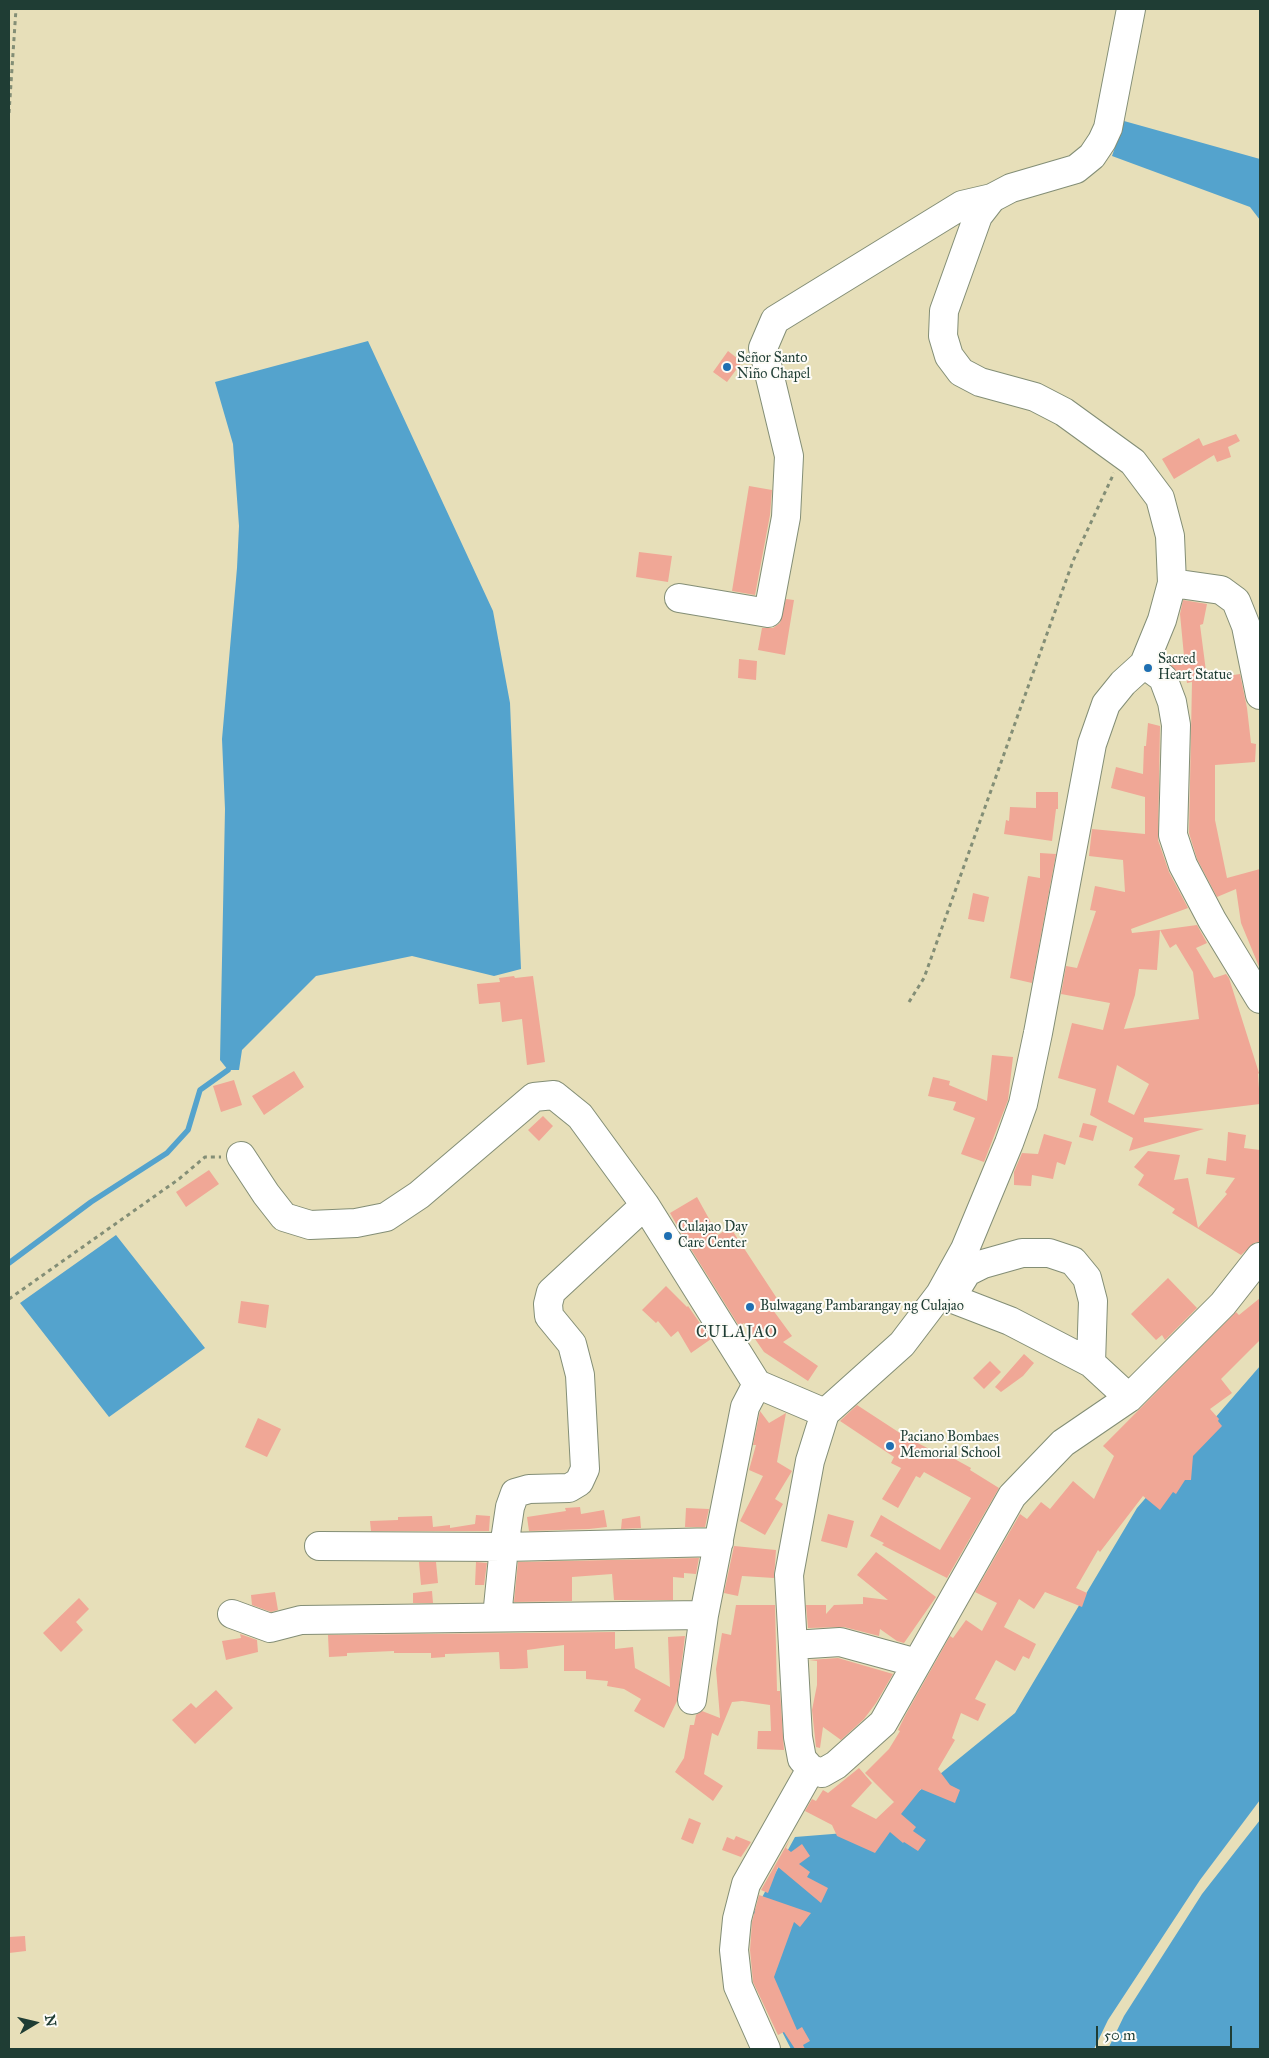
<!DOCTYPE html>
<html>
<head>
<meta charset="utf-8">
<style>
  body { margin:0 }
  #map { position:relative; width:1269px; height:2058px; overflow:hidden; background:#e7dfb9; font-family:"IM FELL Great Primer",serif }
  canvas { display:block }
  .frame { position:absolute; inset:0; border:10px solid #1f3d34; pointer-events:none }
  .north { position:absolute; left:10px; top:1998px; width:50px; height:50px; -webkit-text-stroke:4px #fdfcf7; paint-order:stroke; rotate:81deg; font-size:14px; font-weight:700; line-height:20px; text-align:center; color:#1f3d34 }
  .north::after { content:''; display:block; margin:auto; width:18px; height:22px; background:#1f3d34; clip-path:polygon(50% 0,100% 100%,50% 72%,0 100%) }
  .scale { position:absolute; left:1096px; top:2026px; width:136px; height:22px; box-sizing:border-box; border:2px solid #1f3d34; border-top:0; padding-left:6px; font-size:15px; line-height:18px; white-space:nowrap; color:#1f3d34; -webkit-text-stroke:4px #fdfcf7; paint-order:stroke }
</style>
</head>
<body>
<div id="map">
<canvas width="1269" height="2058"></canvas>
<div class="frame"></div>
<div class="north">N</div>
<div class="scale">50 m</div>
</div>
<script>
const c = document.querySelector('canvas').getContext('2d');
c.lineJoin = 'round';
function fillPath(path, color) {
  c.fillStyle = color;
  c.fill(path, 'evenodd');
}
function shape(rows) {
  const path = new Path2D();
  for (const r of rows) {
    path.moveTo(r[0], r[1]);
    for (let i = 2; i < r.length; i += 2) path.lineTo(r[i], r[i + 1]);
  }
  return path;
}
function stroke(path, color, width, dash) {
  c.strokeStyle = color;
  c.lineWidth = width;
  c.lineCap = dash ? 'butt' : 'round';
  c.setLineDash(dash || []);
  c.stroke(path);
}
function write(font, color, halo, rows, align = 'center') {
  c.font = font + ' "IM FELL Great Primer",serif';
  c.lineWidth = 4;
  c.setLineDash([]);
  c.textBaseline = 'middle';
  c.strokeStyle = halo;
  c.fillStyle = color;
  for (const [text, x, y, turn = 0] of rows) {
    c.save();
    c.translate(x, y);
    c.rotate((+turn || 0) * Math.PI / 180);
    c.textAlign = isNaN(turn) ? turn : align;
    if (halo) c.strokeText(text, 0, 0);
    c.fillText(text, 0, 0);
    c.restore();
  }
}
const water = shape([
  [1124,121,1260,159,1260,220,1250,207,1112,156],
  [368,341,493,611,510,703,521,969,494,976,412,956,316,976,242,1050,239,1070,228,1070,220,1060,225,809,222,739,237,568,239,526,233,444,215,382],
  [116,1235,205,1348,109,1417,20,1303],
  [1260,1366,1260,1800,1200,1880,1108,2020,1094,2049,791,2049,755,1979,754,1912,795,1837,870,1831,1015,1713,1137,1508],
  [1260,1820,1260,2049,1108,2049,1124,2016,1202,1894]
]);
const stream = shape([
  [9,1263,91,1202,167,1153,188,1130,200,1090,228,1070]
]);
const building = shape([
  [728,351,742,362,727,382,713,372],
  [1236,434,1240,441,1228,447,1231,457,1217,462,1214,455,1174,479,1162,459,1199,438,1203,446],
  [749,486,772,490,770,515,755,595,732,591],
  [639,552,672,556,668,582,636,577],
  [786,599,794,600,785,655,758,650,762,628,773,628,780,623],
  [1183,600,1207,604,1203,624,1200,625,1207,679,1240,674,1247,708,1251,743,1256,744,1255,762,1215,765,1215,820,1227,878,1260,869,1260,969,1241,923,1236,889,1217,897,1197,859,1189,833,1192,682,1187,683,1186,674,1178,675,1170,664,1169,658,1184,656,1180,614],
  [739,659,757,661,756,680,738,678],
  [1148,723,1160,726,1158,840,1169,872,1188,908,1131,929,1132,933,1160,930,1157,970,1139,969,1135,995,1124,1029,1199,1019,1193,972,1176,944,1170,948,1160,930,1197,925,1207,943,1196,948,1214,978,1226,974,1229,978,1259,1073,1258,1074,1260,1104,1144,1118,1144,1122,1204,1129,1129,1151,1133,1138,1090,1115,1096,1089,1058,1078,1072,1023,1103,1030,1110,1003,1061,994,1066,966,1077,968,1096,911,1090,910,1095,886,1125,892,1123,860,1089,856,1092,829,1145,834,1145,797,1111,788,1116,767,1143,774,1144,746,1146,746],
  [1117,1065,1149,1084,1134,1115,1108,1102],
  [1036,792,1058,792,1058,809,1056,809,1052,841,1004,834,1006,820,1009,821,1010,807,1036,808],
  [1040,853,1056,854,1032,983,1010,978,1028,876,1040,878],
  [973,893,989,897,984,922,968,919],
  [514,976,515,978,533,976,545,1062,527,1065,522,1019,502,1022,500,1002,479,1004,477,984,500,982,499,978],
  [992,1055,1013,1057,1008,1100,984,1162,961,1154,975,1118,953,1110,956,1102,928,1096,933,1077,950,1081,949,1085,987,1101],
  [294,1071,304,1087,264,1115,252,1096],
  [234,1080,242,1105,221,1112,213,1086],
  [543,1116,553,1126,539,1141,528,1130],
  [1083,1123,1097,1126,1093,1141,1079,1137],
  [1228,1132,1246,1135,1244,1148,1260,1150,1260,1242,1254,1243,1241,1255,1174,1214,1172,1213,1175,1209,1138,1185,1144,1175,1134,1167,1148,1151,1180,1155,1174,1180,1188,1178,1198,1228,1227,1194,1225,1192,1235,1178,1206,1174,1208,1158,1226,1161],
  [1044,1134,1072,1142,1065,1165,1057,1162,1053,1179,1032,1175,1031,1186,1014,1185,1014,1172,1022,1153,1038,1154],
  [209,1170,219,1184,186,1207,176,1192],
  [697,1197,718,1235,730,1227,778,1300,770,1306,792,1336,783,1342,818,1366,808,1381,764,1352,744,1323,739,1326,684,1238,670,1213],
  [1168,1278,1197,1308,1165,1340,1162,1335,1156,1340,1131,1314],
  [666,1286,687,1307,688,1306,711,1339,691,1353,678,1331,671,1337,658,1321,656,1323,642,1310],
  [1260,1298,1260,1340,1221,1379,1232,1393,1210,1409,1219,1419,1218,1421,1222,1426,1193,1456,1191,1480,1185,1480,1176,1494,1173,1492,1160,1510,1143,1496,1100,1552,1098,1550,1076,1588,1087,1593,1082,1607,1045,1592,1034,1609,1019,1599,1004,1627,1036,1644,1029,1659,1023,1656,1015,1671,996,1660,975,1699,986,1704,978,1721,961,1713,952,1738,955,1740,938,1769,950,1785,960,1790,955,1803,921,1789,901,1814,916,1827,913,1831,926,1840,918,1851,904,1842,903,1843,890,1832,875,1853,837,1836,832,1825,805,1811,812,1799,816,1801,823,1790,828,1793,859,1768,872,1783,851,1806,876,1819,894,1802,865,1773,889,1749,900,1731,898,1730,906,1714,950,1636,953,1638,966,1620,982,1631,997,1603,975,1592,1020,1514,1027,1519,1041,1502,1050,1509,1073,1481,1094,1499,1114,1456,1103,1446,1236,1312,1239,1315],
  [241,1301,269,1305,266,1328,238,1323],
  [1024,1354,1034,1363,1023,1376,1001,1392,995,1387],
  [990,1361,1001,1372,984,1389,973,1378],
  [857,1405,906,1437,941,1455,942,1452,971,1468,970,1470,999,1488,947,1578,882,1545,884,1543,870,1536,881,1515,940,1550,971,1498,924,1472,920,1478,916,1476,898,1508,882,1499,901,1468,891,1463,894,1457,840,1421],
  [760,1411,769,1423,786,1413,777,1462,792,1471,775,1499,783,1504,765,1535,740,1521,763,1476,749,1470,756,1445,753,1445],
  [258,1418,281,1429,267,1457,245,1447],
  [580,1507,581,1514,604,1510,607,1527,589,1529,529,1531,527,1517,566,1511,565,1508],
  [686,1508,709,1509,705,1527,685,1527],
  [828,1514,854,1521,847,1548,821,1541],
  [476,1515,490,1516,489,1531,371,1531,370,1521,398,1520,398,1517,432,1516,433,1527,450,1525,450,1528,475,1524],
  [640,1516,641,1528,621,1529,622,1519],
  [734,1546,776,1550,774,1578,742,1576,738,1596,724,1593],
  [876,1552,936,1597,904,1643,897,1641,880,1629,879,1636,844,1627,808,1628,806,1605,826,1605,826,1614,834,1605,863,1604,863,1597,888,1600,857,1575],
  [699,1558,696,1574,684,1573,684,1578,673,1577,673,1600,614,1600,612,1574,572,1577,572,1601,514,1602,518,1562],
  [419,1562,436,1562,438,1583,421,1585],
  [476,1562,487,1563,484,1585,475,1585],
  [432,1591,433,1603,413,1603,413,1593],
  [275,1592,278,1610,271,1612,252,1605,251,1595],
  [79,1598,89,1609,76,1622,83,1630,61,1652,43,1633],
  [736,1605,775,1605,777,1691,780,1691,784,1750,757,1749,758,1731,771,1731,770,1705,742,1701,732,1702,718,1736,712,1733,704,1774,723,1786,713,1801,675,1772,684,1758,690,1725,694,1725,696,1715,702,1711,720,1718,716,1669,722,1633,731,1635],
  [615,1632,615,1649,633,1647,635,1668,670,1687,668,1637,685,1636,677,1701,664,1728,634,1711,641,1699,624,1689,607,1686,608,1681,586,1679,586,1671,564,1671,564,1645,527,1650,528,1668,513,1669,500,1669,499,1652,445,1654,445,1657,431,1658,431,1653,394,1653,394,1651,347,1653,347,1656,329,1657,328,1635],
  [240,1634,257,1640,258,1652,226,1660,222,1641,241,1638],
  [838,1658,893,1674,876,1703,864,1719,841,1740,823,1727,820,1748,816,1747,812,1710,817,1685,817,1661,809,1660],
  [216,1690,233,1708,195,1744,172,1720,191,1703,196,1708],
  [689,1818,701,1823,693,1844,681,1839],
  [736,1836,751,1842,741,1857,722,1850,727,1837,734,1840],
  [790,1839,786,1848,791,1852,802,1844,810,1856,799,1864,810,1872,807,1877,828,1888,821,1903,778,1867,768,1893,761,1890],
  [759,1895,811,1913,800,1927,794,1922,774,1977,797,2030,802,2027,810,2041,803,2045,805,2049,795,2049,784,2032,778,2035,753,1982,750,1950,752,1922],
  [25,1936,26,1951,9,1953,9,1937]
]);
const path = shape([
  [9,113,16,9],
  [909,1002,924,978,1073,561,1114,473],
  [9,1299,179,1179,205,1157,221,1157]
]);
const minor = shape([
  [1131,9,1108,128,1102,141,1092,156,1076,169,1011,188,992,198,978,216,944,311,943,336,949,356,961,372,980,382,1035,397,1064,412,1133,462,1160,498,1170,536,1172,583,1162,620,1144,664,1123,683,1106,704,1092,744,1038,1033,1023,1104,1009,1143,965,1249,940,1294,902,1344,825,1413,810,1461,789,1575,798,1737,802,1759,811,1769,822,1773,836,1765,883,1723,1012,1496,1063,1443,1129,1398,1223,1304,1260,1257],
  [1172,583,1221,590,1236,601,1246,626,1260,695],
  [679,598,768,613,786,517,789,456,763,348,775,320,962,205,992,198],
  [1144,664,1163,678,1172,702,1176,725,1173,835,1183,865,1212,920,1260,999],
  [241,1156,266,1194,284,1217,310,1225,356,1223,386,1217,419,1195,534,1097,554,1095,580,1116,645,1205,757,1384,825,1413],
  [954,1293,967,1272,983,1264,1022,1253,1049,1253,1073,1261,1087,1278,1093,1301,1091,1363],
  [940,1294,1010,1321,1091,1363,1129,1398],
  [319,1546,504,1547,719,1542],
  [232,1614,270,1628,301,1620,704,1615],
  [497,1617,504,1547,510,1507,515,1493,529,1489,569,1488,579,1482,585,1469,580,1375,572,1344,549,1316,548,1304,551,1292,645,1205],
  [793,1645,840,1642,917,1663],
  [692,1700,704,1615,745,1407,757,1384],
  [766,2049,738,1986,734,1950,737,1919,746,1884,811,1769]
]);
const markers = [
  [727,367,5,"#1f6fb2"],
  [1148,668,5,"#1f6fb2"],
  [668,1236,5,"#1f6fb2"],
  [750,1307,5,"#1f6fb2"],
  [890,1446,5,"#1f6fb2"]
];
const poiNames = [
  ["Señor Santo",737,359],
  ["Niño Chapel",737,375],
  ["Sacred",1158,660],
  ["Heart Statue",1158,676],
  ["Culajao Day",678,1228],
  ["Care Center",678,1244],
  ["Bulwagang Pambarangay ng Culajao",760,1307],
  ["Paciano Bombaes",900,1438],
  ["Memorial School",900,1454]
];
const quarterNames = [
  ["CULAJAO",737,1333]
];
fillPath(water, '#54a3cd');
stroke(stream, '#54a3cd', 5.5);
fillPath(building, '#f0a796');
stroke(minor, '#838e76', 30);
stroke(path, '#838e76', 3, [4, 4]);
stroke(minor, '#fff', 28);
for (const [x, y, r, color] of markers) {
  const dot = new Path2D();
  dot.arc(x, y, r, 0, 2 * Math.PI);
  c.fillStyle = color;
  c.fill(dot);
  stroke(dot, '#fdfcf7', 2);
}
write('14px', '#1f3d34', '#fdfcf7', poiNames, 'left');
c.letterSpacing = '1px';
write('16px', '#1f3d34', '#fdfcf7', quarterNames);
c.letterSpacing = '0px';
</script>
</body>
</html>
